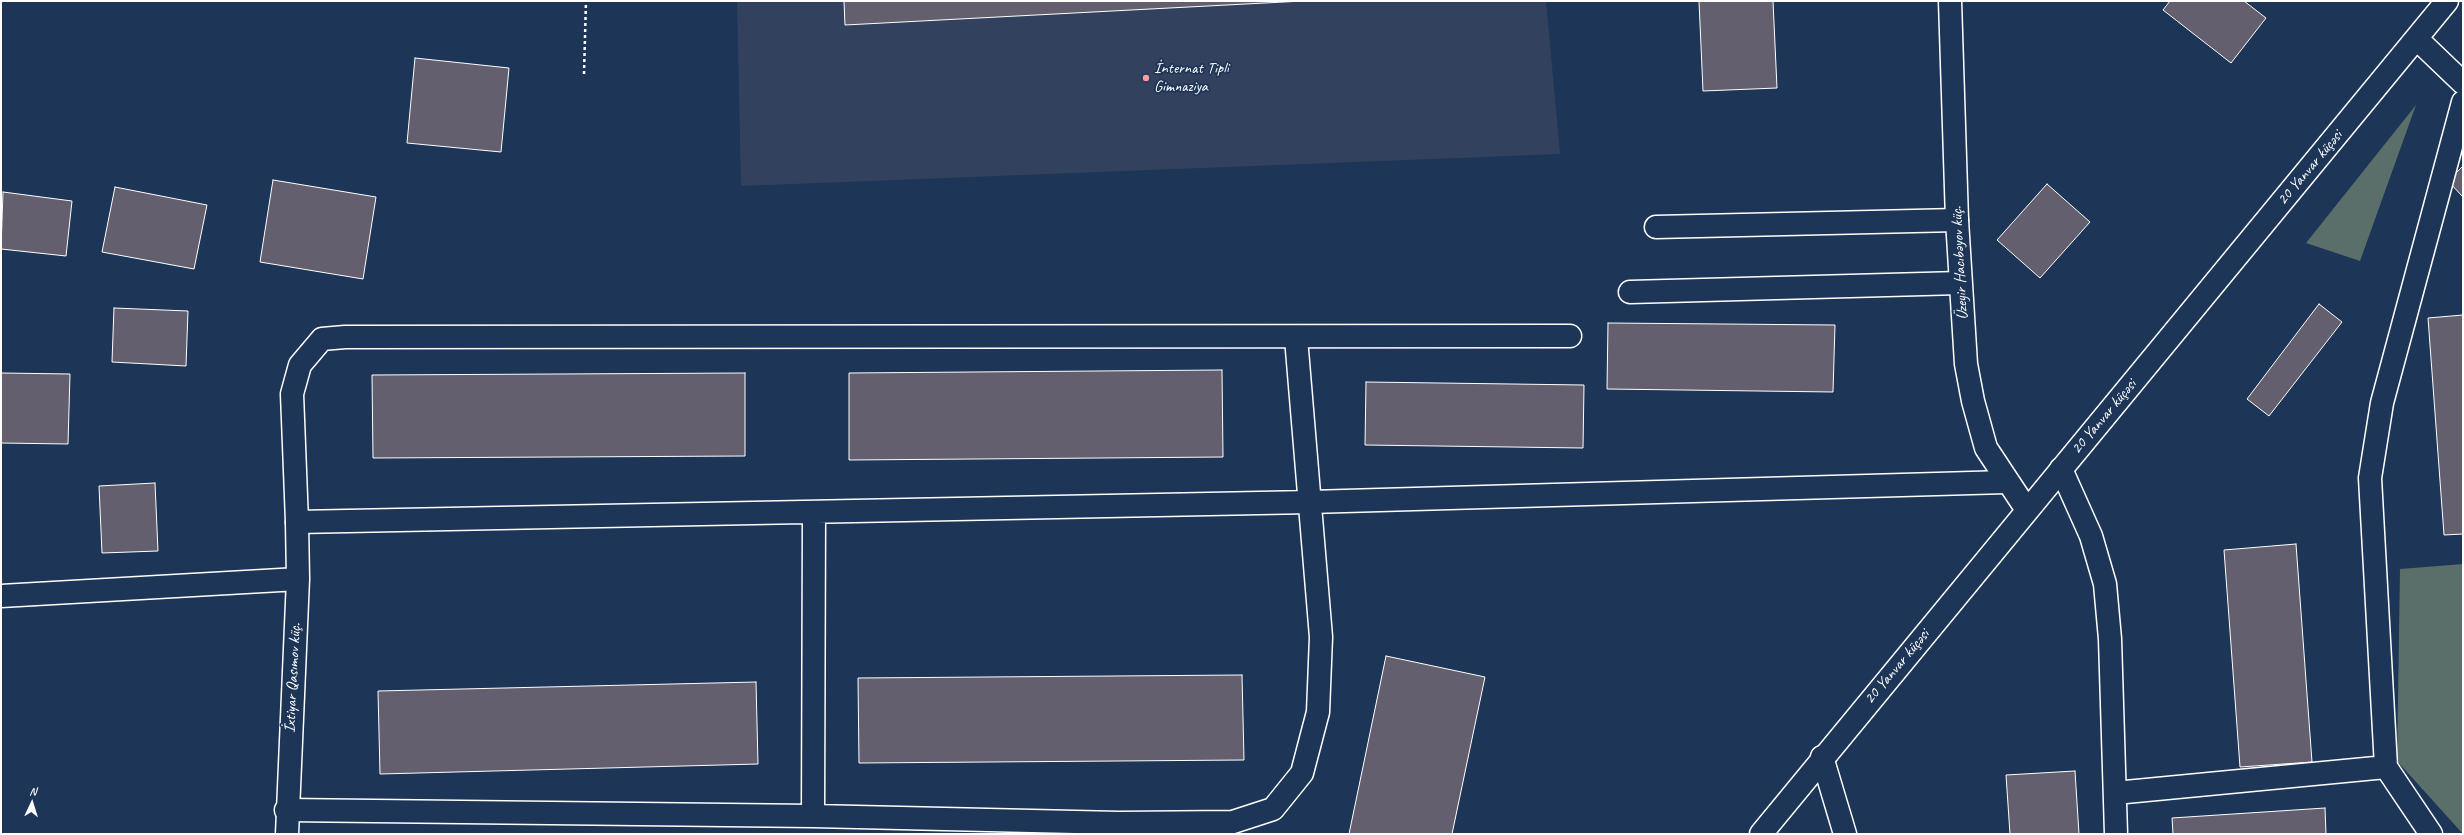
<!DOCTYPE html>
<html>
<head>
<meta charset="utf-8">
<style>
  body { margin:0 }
  #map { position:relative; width:2464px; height:835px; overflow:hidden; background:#1d3557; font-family:Caveat,sans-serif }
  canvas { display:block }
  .frame { position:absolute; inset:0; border:2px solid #fff; pointer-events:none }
  .north { position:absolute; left:12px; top:783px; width:40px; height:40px; -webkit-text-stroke:3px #1d3557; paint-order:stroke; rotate:4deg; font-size:11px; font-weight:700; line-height:16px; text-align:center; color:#fff }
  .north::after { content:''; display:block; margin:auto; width:14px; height:18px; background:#fff; clip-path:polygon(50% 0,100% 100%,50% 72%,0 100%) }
</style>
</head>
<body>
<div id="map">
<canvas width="2464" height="835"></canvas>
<div class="frame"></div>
<div class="north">N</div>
</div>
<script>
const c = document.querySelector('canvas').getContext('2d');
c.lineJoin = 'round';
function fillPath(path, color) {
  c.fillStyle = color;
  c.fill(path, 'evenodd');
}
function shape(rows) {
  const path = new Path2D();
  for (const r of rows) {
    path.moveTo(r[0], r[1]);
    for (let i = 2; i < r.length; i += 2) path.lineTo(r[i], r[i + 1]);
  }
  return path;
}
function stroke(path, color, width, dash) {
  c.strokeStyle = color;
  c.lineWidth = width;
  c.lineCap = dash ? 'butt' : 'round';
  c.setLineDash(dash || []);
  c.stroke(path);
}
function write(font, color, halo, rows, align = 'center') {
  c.font = font + ' Caveat,sans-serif';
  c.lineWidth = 3.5;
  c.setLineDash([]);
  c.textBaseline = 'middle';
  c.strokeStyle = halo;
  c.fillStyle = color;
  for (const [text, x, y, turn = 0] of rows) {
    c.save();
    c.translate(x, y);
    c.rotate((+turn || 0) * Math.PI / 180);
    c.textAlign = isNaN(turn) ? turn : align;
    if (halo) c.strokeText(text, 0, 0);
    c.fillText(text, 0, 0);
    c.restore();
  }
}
const built = shape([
  [737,1,1546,1,1560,154,741,186]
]);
const green = shape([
  [2416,105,2360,261,2306,243],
  [2463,564,2463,834,2397,761,2400,569]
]);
const building = shape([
  [844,1,1303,1,845,25,844,1],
  [1699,1,1773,1,1777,88,1703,91,1699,1],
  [2170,1,2244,1,2266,18,2231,63,2163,10,2170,1],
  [415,58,509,68,501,152,407,143,415,58],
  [2463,166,2463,197,2448,181,2463,166],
  [273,180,376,197,363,279,260,262,273,180],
  [2047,184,2090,222,2040,278,1997,240,2047,184],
  [115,187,207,205,194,269,102,252,115,187],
  [3,192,72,201,66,256,1,249,3,192],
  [2319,304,2342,322,2269,416,2247,399,2319,304],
  [114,308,188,311,186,366,112,362,114,308],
  [2463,315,2463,534,2444,535,2428,318,2463,315],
  [1608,323,1835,325,1833,392,1607,389,1608,323],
  [1222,370,1223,457,849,460,849,373,1222,370],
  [1,373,70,374,68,444,1,443,1,373],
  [745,373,745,456,373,458,372,375,745,373],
  [1366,382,1584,385,1583,448,1365,445,1366,382],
  [155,483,158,551,102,553,99,486,155,483],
  [2296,544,2312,762,2240,767,2224,550,2296,544],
  [1386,656,1485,677,1452,834,1349,834,1386,656],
  [1242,675,1244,760,859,763,858,678,1242,675],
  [756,682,758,764,380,774,378,691,756,682],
  [2075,771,2079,834,2010,834,2006,775,2075,771],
  [2325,808,2326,834,2173,834,2172,818,2325,808]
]);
const path = shape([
  [584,74,586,1]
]);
const lane = shape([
  [1656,227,1957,220],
  [1630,292,1960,283],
  [1570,336,345,337,322,339,300,365,292,394,297,522,1310,502,2006,482],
  [2061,469,2091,536,2105,584,2110,639,2116,834],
  [1822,757,1845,834],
  [2115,793,2386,767],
  [286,810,813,816,1119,823,1233,822,1273,809,1302,773,1318,712,1321,637,1296,338],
  [813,816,814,512],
  [2431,834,2386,767,2370,478,2382,403,2463,102]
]);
const street = shape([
  [1950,1,1957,220,1966,364,1973,401,1986,448,2027,510],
  [2417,39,2463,83],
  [1,596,298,579],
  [287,834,298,579,297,522],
  [1761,834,2447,1]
]);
const markers = [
  [1146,78,4,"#ff9aa2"]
];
const poiNames = [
  ["İnternat Tipli",1154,69],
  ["Gimnaziya",1154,87]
];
const streetNames = [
  ["20 Yanvar küçəsi",2310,168,-50],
  ["Üzeyir Hacıbəyov küç.",1960,263,-93],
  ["20 Yanvar küçəsi",2104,417,-50],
  ["20 Yanvar küçəsi",1897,667,-50],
  ["İxtiyar Qasımov küç.",293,678,-87]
];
fillPath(built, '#32425e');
fillPath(green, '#5a6e6a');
fillPath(building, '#635f6e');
stroke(building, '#fff', 1);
stroke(lane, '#fff', 25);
stroke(street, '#fff', 25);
stroke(path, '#fff', 2.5, [3, 3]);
stroke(lane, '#1d3557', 22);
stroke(street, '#1d3557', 22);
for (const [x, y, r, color] of markers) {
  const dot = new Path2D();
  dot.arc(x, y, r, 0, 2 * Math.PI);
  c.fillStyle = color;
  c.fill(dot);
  stroke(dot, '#1d3557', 1.5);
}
write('16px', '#fff', '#1d3557', poiNames, 'left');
write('16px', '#fff', '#1d3557', streetNames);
</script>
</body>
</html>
